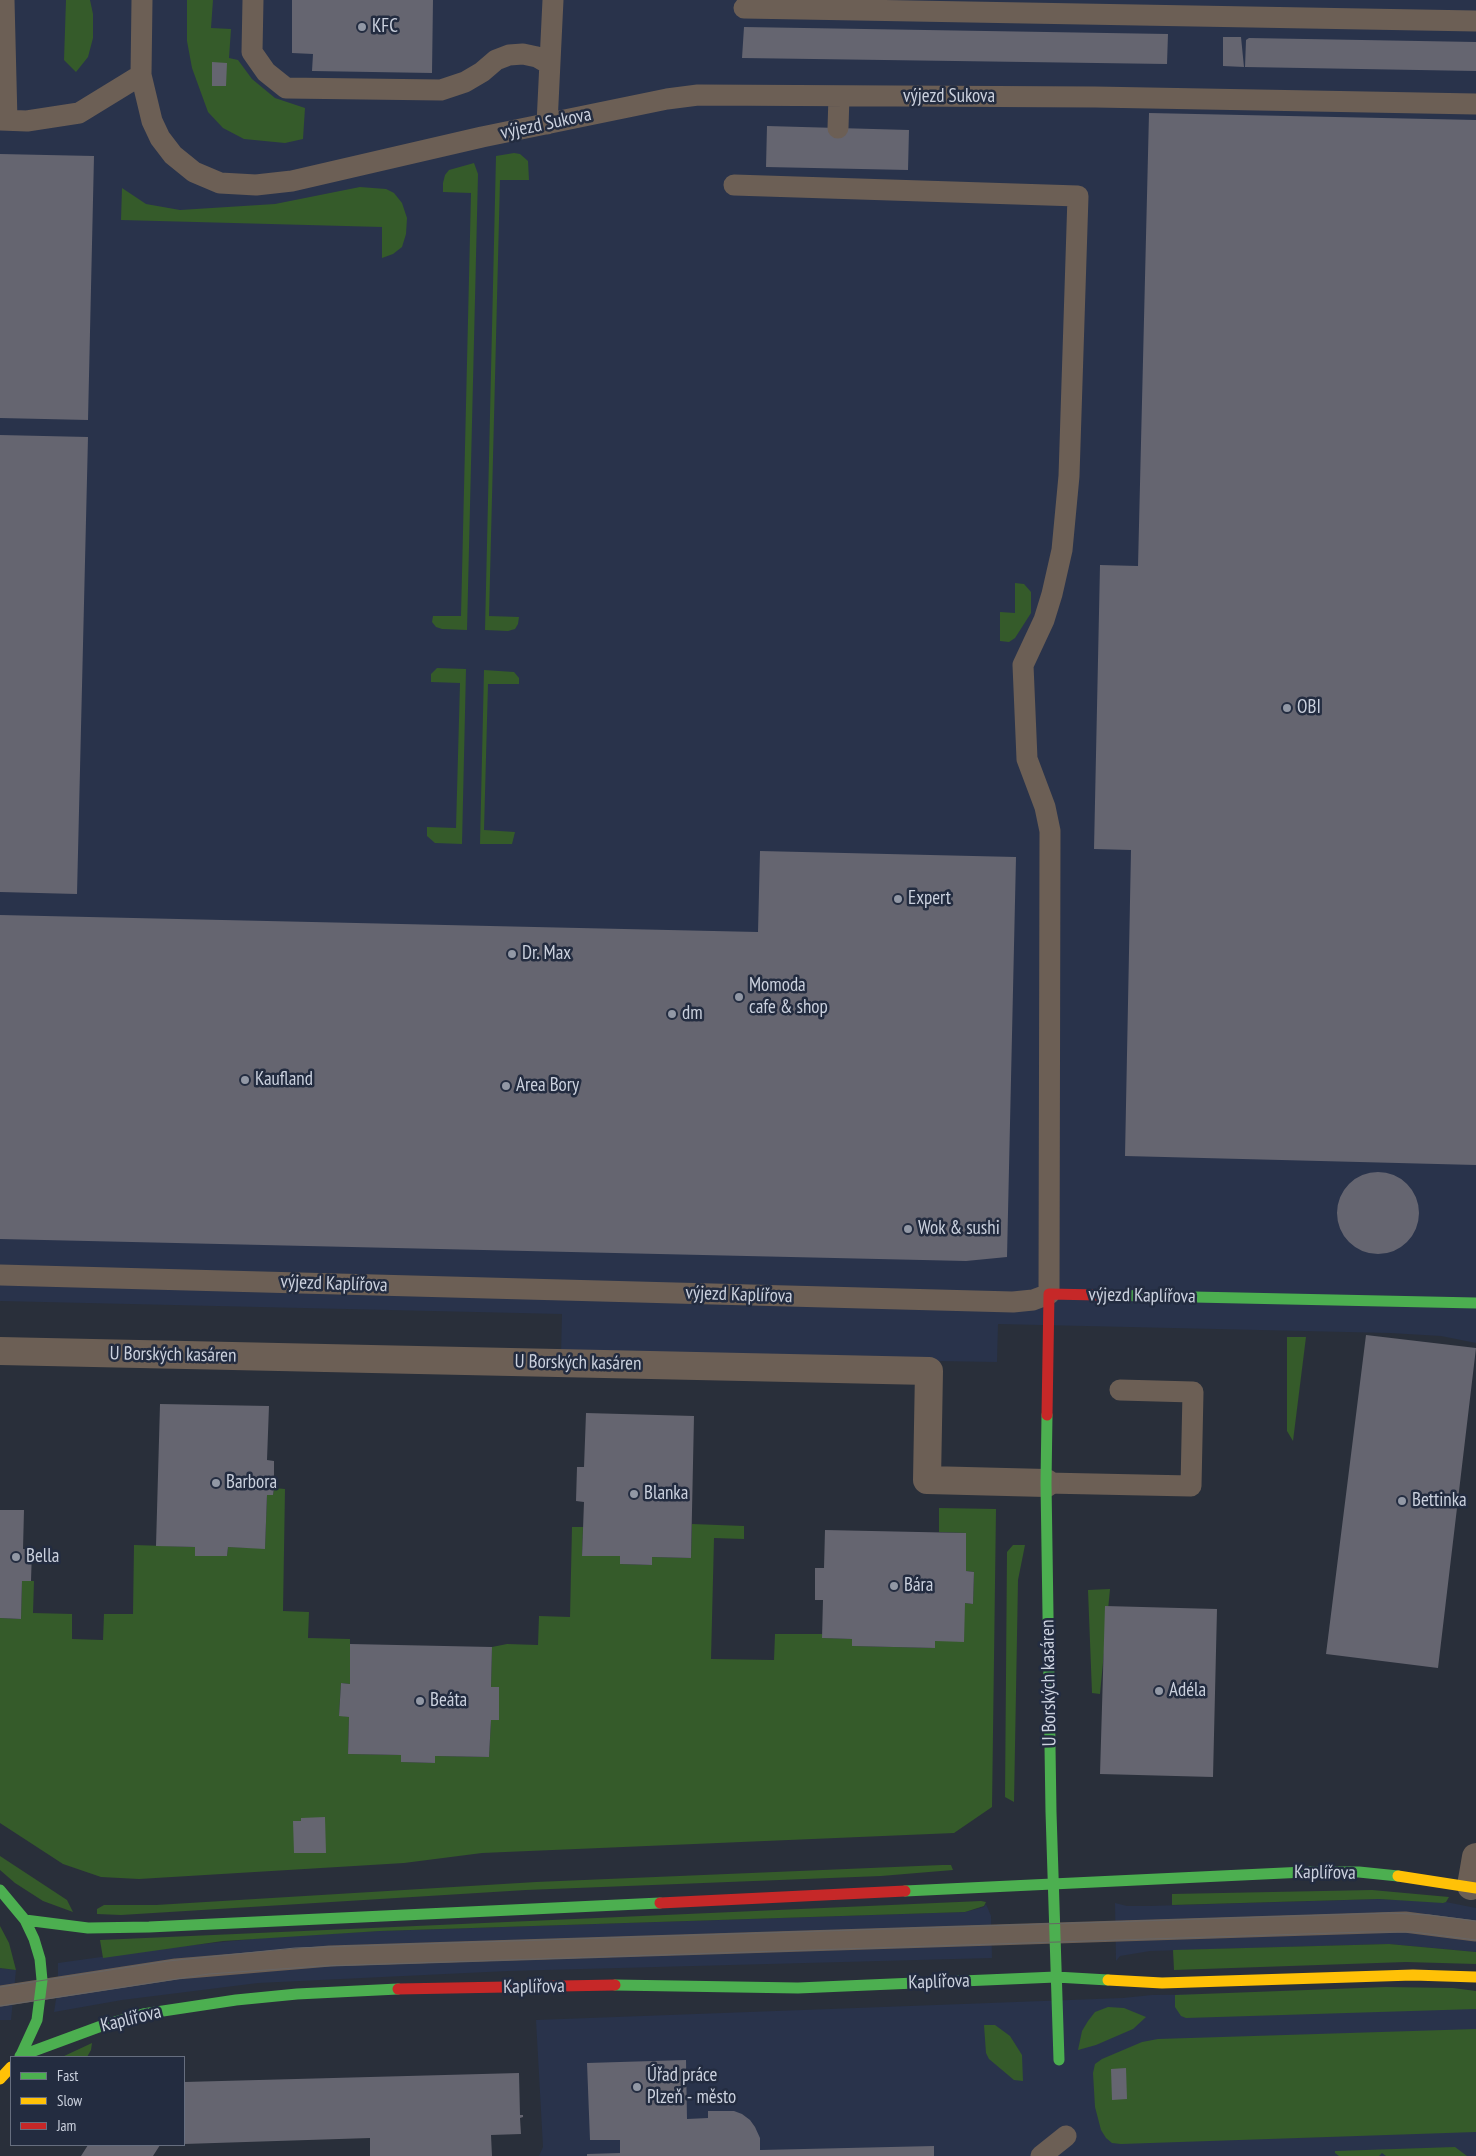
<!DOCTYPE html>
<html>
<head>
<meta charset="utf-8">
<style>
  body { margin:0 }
  #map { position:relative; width:1476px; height:2156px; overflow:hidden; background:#292f3a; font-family:"PT Sans Narrow",sans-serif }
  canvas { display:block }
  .legend { position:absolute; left:10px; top:2056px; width:175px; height:90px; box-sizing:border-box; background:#232c40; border:1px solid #666e7f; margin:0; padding:6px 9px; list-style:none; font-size:15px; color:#cbd1de }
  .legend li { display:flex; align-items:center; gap:10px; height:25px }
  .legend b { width:25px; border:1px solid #666e7f }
</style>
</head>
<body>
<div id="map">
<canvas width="1476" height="2156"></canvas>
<ul class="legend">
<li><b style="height:6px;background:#4caf50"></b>Fast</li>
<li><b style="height:6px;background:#ffc107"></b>Slow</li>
<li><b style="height:6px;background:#c62828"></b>Jam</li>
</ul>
</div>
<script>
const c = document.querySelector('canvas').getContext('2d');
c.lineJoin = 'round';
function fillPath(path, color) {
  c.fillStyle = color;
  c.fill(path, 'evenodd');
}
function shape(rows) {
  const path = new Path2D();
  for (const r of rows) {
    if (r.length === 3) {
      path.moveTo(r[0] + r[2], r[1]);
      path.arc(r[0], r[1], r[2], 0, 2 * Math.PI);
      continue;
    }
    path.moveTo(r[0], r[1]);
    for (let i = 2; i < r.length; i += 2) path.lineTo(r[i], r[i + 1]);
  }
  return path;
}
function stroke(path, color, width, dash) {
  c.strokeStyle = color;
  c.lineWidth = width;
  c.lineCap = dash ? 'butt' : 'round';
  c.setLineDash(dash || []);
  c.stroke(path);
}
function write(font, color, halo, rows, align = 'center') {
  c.font = font + ' "PT Sans Narrow",sans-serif';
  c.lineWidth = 5;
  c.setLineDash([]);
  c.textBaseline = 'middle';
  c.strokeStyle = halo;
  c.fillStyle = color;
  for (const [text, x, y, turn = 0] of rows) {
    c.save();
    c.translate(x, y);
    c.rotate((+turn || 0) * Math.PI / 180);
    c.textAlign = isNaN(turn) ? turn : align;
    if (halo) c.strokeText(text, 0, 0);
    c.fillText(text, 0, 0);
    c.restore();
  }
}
const built = shape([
  [0,0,1476,0,1476,1343,1441,1336,1390,1333,998,1324,997,1362,561,1355,562,1314,0,1301],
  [1379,1899,1446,1902,1476,1908,1476,1952,1389,1944,1150,1951,1120,1956,1116,1961,1115,1903,1127,1906,1149,1906],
  [986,1904,991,1916,992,1958,508,1971,258,1983,122,2000,54,2012,58,1987,58,1963,173,1947,282,1936,380,1931,965,1912,984,1907],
  [0,1968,16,1970,11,2020,0,2020],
  [1476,1991,1476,2156,539,2156,543,2147,536,2020,1123,1998,1152,1995]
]);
const green = shape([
  [66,0,90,0,93,14,93,38,88,57,76,72,64,60],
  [187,0,213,0,211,28,231,29,229,58,238,60,252,79,275,98,305,108,303,139,285,143,244,139,223,128,208,112,192,68,187,41],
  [514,153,520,154,528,161,529,180,500,180,489,616,519,617,518,624,515,629,508,631,485,630,496,156],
  [474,163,478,174,467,630,442,629,436,627,432,622,433,616,461,616,471,193,443,192,443,183,445,175,449,170],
  [360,187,386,189,394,193,402,203,407,218,406,234,402,247,393,254,382,258,382,227,121,220,122,188,146,204,180,210,275,204],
  [1015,583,1024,584,1031,592,1031,613,1015,638,1009,642,1000,641,1000,612,1015,613],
  [437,668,466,669,462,844,435,843,427,836,427,827,456,828,460,683,431,682,431,674],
  [484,670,514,672,519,678,519,684,488,684,484,830,515,832,512,844,480,844],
  [1287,1337,1306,1337,1293,1441,1287,1431],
  [274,1488,285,1489,283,1611,309,1612,308,1638,350,1639,350,1684,341,1683,339,1715,349,1717,348,1754,401,1755,402,1762,435,1763,435,1756,489,1757,491,1720,499,1719,499,1687,491,1687,492,1647,507,1644,538,1645,539,1616,570,1617,572,1527,583,1527,582,1556,620,1556,620,1564,652,1565,652,1557,691,1558,692,1524,744,1526,744,1539,714,1538,711,1659,774,1660,775,1634,822,1634,823,1638,852,1639,852,1646,935,1648,935,1641,965,1603,973,1604,974,1572,966,1571,966,1533,939,1532,939,1508,996,1509,992,1807,954,1833,482,1853,404,1863,139,1879,101,1877,63,1864,0,1823,0,1618,21,1619,22,1581,34,1581,33,1613,72,1614,72,1639,103,1640,104,1614,133,1614,134,1545,195,1547,195,1556,227,1556,228,1547,265,1548,267,1495,273,1495],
  [1013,1545,1025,1545,1018,1580,1014,1802,1005,1797,1007,1552],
  [1110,1589,1100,1694,1092,1693,1088,1590],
  [0,1856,67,1900,73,1912,43,1901,15,1883,0,1870],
  [942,1865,951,1865,953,1870,881,1876,526,1890,121,1915,97,1914,97,1909,104,1905,156,1905,536,1882],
  [1372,1890,1449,1897,1446,1902,1443,1903,1379,1899,1172,1905,1172,1894],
  [981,1901,986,1902,984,1906,965,1912,380,1931,223,1941,103,1958,100,1940],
  [0,1926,9,1943,16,1970,0,1968],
  [1389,1944,1476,1952,1476,1964,1406,1962,1174,1970,1173,1950],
  [1386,1987,1453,1988,1476,1991,1476,2009,1186,2018,1181,2016,1175,2007,1175,1995],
  [1108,2007,1124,2008,1146,2017,1133,2029,1096,2045,1078,2050,1082,2031,1088,2021,1095,2012],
  [984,2025,995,2025,1010,2036,1022,2055,1023,2081,1014,2080,989,2059,986,2053],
  [1476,2029,1476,2132,1121,2144,1112,2143,1106,2138,1101,2130,1095,2107,1093,2073,1095,2064,1102,2059,1142,2042,1158,2039],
  [92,2043,91,2050,87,2057,62,2057],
  [1455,2147,1467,2156,1386,2156,1382,2153,1379,2156,1339,2156,1335,2153,1335,2151]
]);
const building = shape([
  [292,0,433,0,432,73,312,71,313,54,292,53],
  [744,27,1168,34,1167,64,742,58],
  [1223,37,1241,37,1244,67,1223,66],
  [1249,38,1476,42,1476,71,1245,67,1246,40],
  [212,62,227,63,226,86,212,86],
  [1149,113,1476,120,1476,1165,1125,1156,1131,850,1094,849,1100,565,1138,566],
  [767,126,909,130,908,170,766,167],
  [0,154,94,156,88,420,0,418],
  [0,435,88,437,77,894,0,892],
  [760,851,1016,857,1007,1257,966,1261,0,1239,0,915,758,932],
  [1378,1213,41],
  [1366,1335,1476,1348,1438,1668,1326,1654],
  [160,1404,269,1406,267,1460,274,1461,274,1488,273,1495,267,1495,265,1549,228,1547,227,1556,195,1556,195,1547,156,1546],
  [586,1413,694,1416,691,1558,652,1557,652,1565,620,1564,620,1556,582,1556,584,1502,576,1501,577,1467,584,1467],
  [0,1510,24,1510,23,1549,32,1549,31,1581,22,1581,21,1619,0,1618],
  [825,1530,966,1533,966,1571,974,1572,973,1604,965,1603,964,1642,935,1641,935,1648,852,1646,852,1639,822,1638,823,1600,815,1600,815,1568,824,1568],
  [1105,1606,1217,1609,1213,1777,1100,1774],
  [350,1644,492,1647,491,1687,499,1687,499,1720,491,1720,489,1757,435,1756,435,1763,401,1762,401,1755,348,1754,349,1717,339,1716,341,1683,350,1684],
  [325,1817,326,1853,294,1853,293,1821,301,1821,301,1818],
  [686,2060,687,2119,708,2118,708,2111,734,2111,742,2114,750,2120,755,2127,760,2138,760,2150,934,2146,934,2156,587,2156,587,2154,620,2153,620,2140,590,2140,587,2063],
  [1126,2068,1127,2099,1112,2100,1111,2069],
  [519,2073,520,2115,523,2115,523,2117,520,2118,521,2134,491,2135,492,2156,370,2156,370,2138,184,2144,184,2082],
  [88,2145,160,2145,153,2156,81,2156]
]);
const lane = shape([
  [4,0,7,120],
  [142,0,141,75,152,121,160,138,173,155,194,172,220,183,256,185,292,181,482,137,667,99,698,95,1095,97,1476,104],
  [253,0,252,52,266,72,286,88,441,90,465,82,482,72,496,60,509,55,523,54,537,57,549,64],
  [744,8,1476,21],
  [0,120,27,121,79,113,141,75],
  [547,124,553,0],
  [838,128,839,96],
  [0,1275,1013,1302,1033,1300,1049,1294,1050,831,1045,807,1027,759,1023,665,1044,620,1052,594,1062,550,1069,476,1078,196,734,185],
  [1046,1483,1191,1486,1193,1392,1120,1390],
  [0,1996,176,1969,330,1956,1405,1922,1476,1931],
  [1041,2156,1066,2136]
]);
const street = shape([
  [0,1351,929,1371,927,1480,1046,1483],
  [1471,1886,1476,1857]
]);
const fast = shape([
  [1099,1295,1476,1303],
  [1047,1415,1046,1483,1051,1812,1059,2060],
  [0,1890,25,1920,34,1939,40,1959,42,1980,37,2020,20,2057],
  [905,1891,1305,1872,1359,1872,1398,1876],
  [25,1920,88,1928,149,1927,660,1903],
  [615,1985,798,1988,1056,1977,1108,1980],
  [20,2056,104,2025,143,2014,236,2000,297,1994,398,1989]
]);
const slow = shape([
  [1398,1876,1476,1888],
  [1108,1980,1162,1983,1413,1975,1476,1977],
  [0,2079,11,2067]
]);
const jam = shape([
  [1047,1415,1049,1294,1099,1295],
  [660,1903,905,1891],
  [398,1989,615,1985]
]);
const tram = shape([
  [0,1987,168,1961,295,1948,351,1946,1389,1913,1429,1915,1476,1921],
  [0,2006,209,1974,322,1966,1364,1932,1413,1932,1476,1940]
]);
const markers = [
  [362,27,5,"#9298a5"],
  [1287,708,5,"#9298a5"],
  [898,899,5,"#9298a5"],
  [512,954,5,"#9298a5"],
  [739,997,5,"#9298a5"],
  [672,1014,5,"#9298a5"],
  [245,1080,5,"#9298a5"],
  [506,1086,5,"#9298a5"],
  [908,1229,5,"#9298a5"],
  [216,1483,5,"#9298a5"],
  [634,1494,5,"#9298a5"],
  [1402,1501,5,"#9298a5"],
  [16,1557,5,"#9298a5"],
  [894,1586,5,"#9298a5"],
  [1159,1691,5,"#9298a5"],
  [420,1701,5,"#9298a5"],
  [637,2087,5,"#9298a5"]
];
const poiNames = [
  ["KFC",372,27],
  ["OBI",1297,708],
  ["Expert",908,899],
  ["Dr. Max",522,954],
  ["Momoda",749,986],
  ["cafe & shop",749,1008],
  ["dm",682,1014],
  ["Kaufland",255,1080],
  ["Area Bory",516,1086],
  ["Wok & sushi",918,1229],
  ["Barbora",226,1483],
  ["Blanka",644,1494],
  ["Bettinka",1412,1501],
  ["Bella",26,1557],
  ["Bára",904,1586],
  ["Adéla",1169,1691],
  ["Beáta",430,1701],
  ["Úřad práce",647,2076],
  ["Plzeň - město",647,2098]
];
const streetNames = [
  ["výjezd Sukova",949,97],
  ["výjezd Sukova",546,124,-12],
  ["výjezd Kaplířova",334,1284,2],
  ["výjezd Kaplířova",739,1295,2],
  ["výjezd Kaplířova",1142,1296,1],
  ["U Borských kasáren",173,1355,1],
  ["U Borských kasáren",578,1363,1],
  ["U Borských kasáren",1049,1683,-91],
  ["Kaplířova",1325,1873,1],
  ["Kaplířova",939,1982,-2],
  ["Kaplířova",534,1987,-1],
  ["Kaplířova",131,2019,-14]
];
fillPath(built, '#29334b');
fillPath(green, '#355b2a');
fillPath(building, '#656570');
stroke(lane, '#6c5f55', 21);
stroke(street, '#6c5f55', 28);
stroke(fast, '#4caf50', 11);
stroke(slow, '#ffc107', 11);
stroke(jam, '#c62828', 11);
stroke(tram, '#676565', 1);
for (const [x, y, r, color] of markers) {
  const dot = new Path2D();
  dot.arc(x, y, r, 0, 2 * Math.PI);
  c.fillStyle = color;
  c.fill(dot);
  stroke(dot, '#232c40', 2);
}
write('19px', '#cbd1de', '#232c40', poiNames, 'left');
write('19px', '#cbd1de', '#232c40', streetNames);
</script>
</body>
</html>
